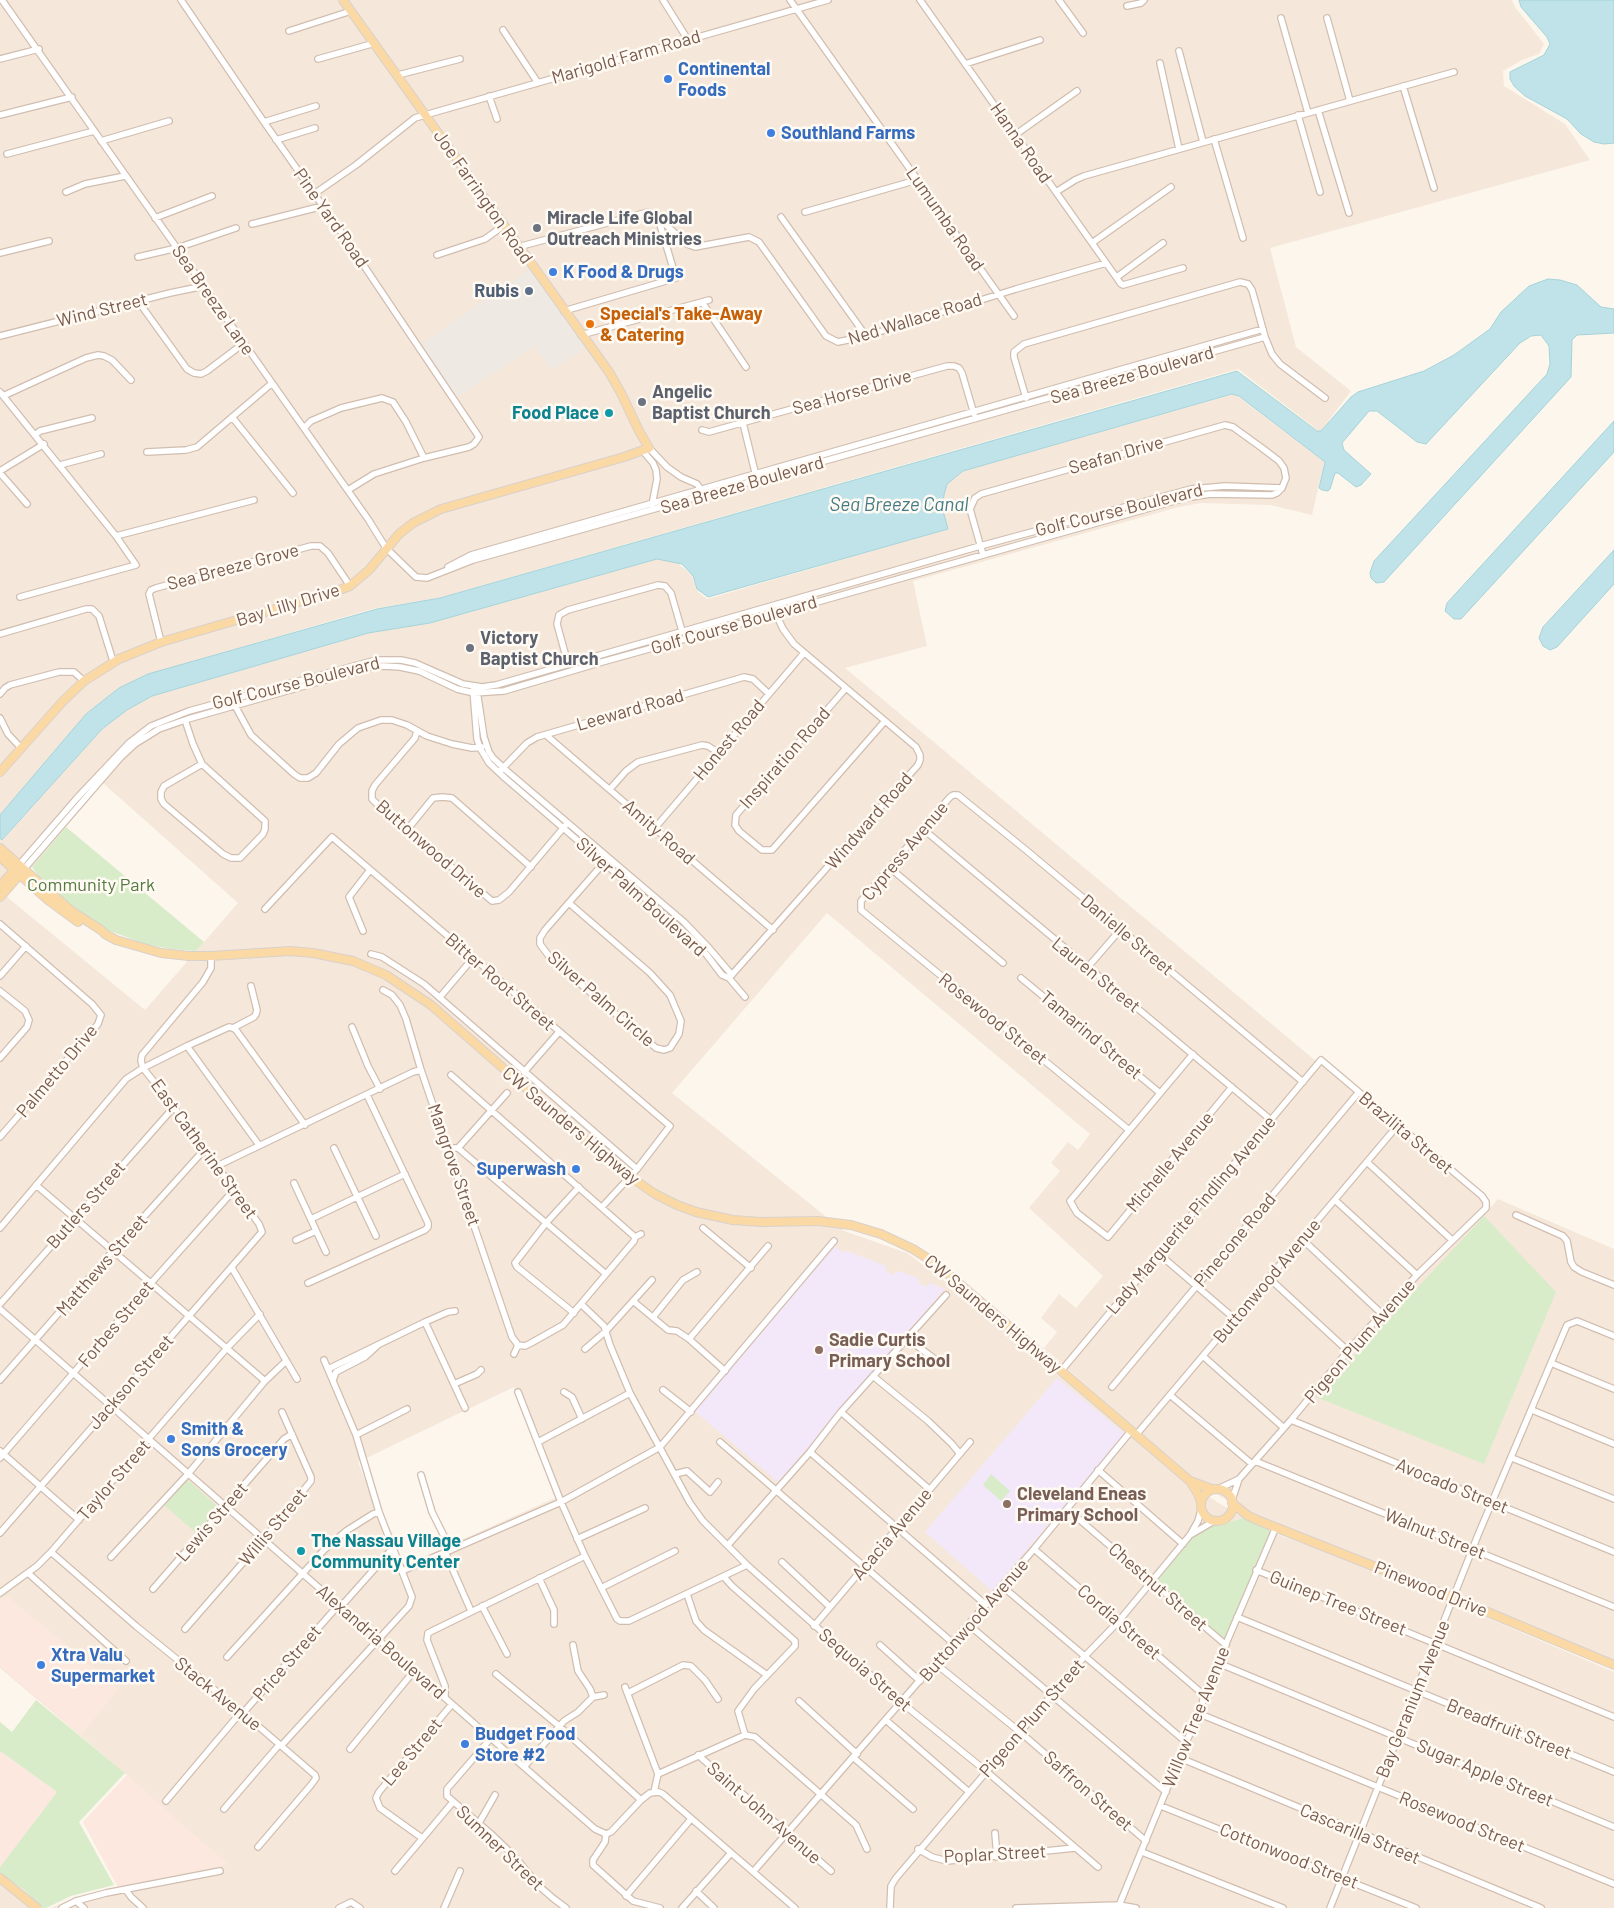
<!DOCTYPE html>
<html>
<head>
<meta charset="utf-8">
<style>
  body { margin:0 }
  canvas { display:block; background:#fdf6ec }
</style>
</head>
<body>
<canvas width="1614" height="1908"></canvas>
<script>
const c = document.querySelector('canvas').getContext('2d');
c.lineJoin = 'round';
function fillPath(path, color) {
  c.fillStyle = color;
  c.fill(path, 'evenodd');
}
function shape(rows) {
  const path = new Path2D();
  for (const r of rows) {
    if (r.length === 3) {
      path.moveTo(r[0] + r[2], r[1]);
      path.arc(r[0], r[1], r[2], 0, 2 * Math.PI);
      continue;
    }
    path.moveTo(r[0], r[1]);
    for (let i = 2; i < r.length; i += 2) path.lineTo(r[i], r[i + 1]);
  }
  return path;
}
function stroke(path, color, width, dash) {
  c.strokeStyle = color;
  c.lineWidth = width;
  c.lineCap = dash ? 'butt' : 'round';
  c.setLineDash(dash || []);
  c.stroke(path);
}
function write(font, color, halo, rows, align = 'center') {
  c.font = font + ' Barlow,sans-serif';
  c.lineWidth = 5;
  c.setLineDash([]);
  c.textBaseline = 'middle';
  c.strokeStyle = halo;
  c.fillStyle = color;
  for (const [text, x, y, turn = 0] of rows) {
    c.save();
    c.translate(x, y);
    c.rotate((+turn || 0) * Math.PI / 180);
    c.textAlign = isNaN(turn) ? turn : align;
    if (halo) c.strokeText(text, 0, 0);
    c.fillText(text, 0, 0);
    c.restore();
  }
}
const residential = shape([
  [0,0,1512,0,1515,7,1544,44,1539,54,1522,60,1503,71,1504,86,1565,124,1590,160,1270,248,1296,347,1351,391,1320,432,1238,369,438,598,372,609,148,674,119,688,86,714,0,815],
  [1235,394,1324,462,1312,515,1270,505,1201,503,1179,507,913,581,927,646,845,668,1491,1207,1498,1199,1614,1249,1614,1332,1609,1331,1614,1333,1614,1661,1244,1510,1196,1482,1044,1348,1057,1332,1041,1318,1059,1294,1076,1308,1103,1276,1029,1208,1060,1171,1051,1163,1068,1142,1078,1150,1090,1134,827,913,672,1093,844,1231,907,1253,954,1288,1190,1485,1243,1518,1284,1537,1368,1567,1614,1672,1614,1908,51,1908,72,1899,118,1887,83,1822,127,1775,0,1668,0,838,3,840,102,729,127,710,152,696,368,633,430,623,657,559,678,563,681,566,691,575,698,592,707,599,948,529,942,507,944,495,947,484,963,471],
  [103,783,238,903,145,1010,7,897],
  [514,1387,555,1498,399,1568,358,1462],
  [0,1882,32,1908,0,1908]
]);
const commercial = shape([
  [7,1596,118,1689,81,1735,0,1666,0,1601],
  [0,1751,57,1792,0,1867],
  [127,1775,193,1834,228,1864,118,1887,83,1822]
]);
const industrial = shape([
  [530,269,586,347,552,370,535,346,457,397,421,344]
]);
const education = shape([
  [835,1246,843,1253,847,1251,886,1266,886,1270,892,1275,899,1271,918,1278,917,1280,923,1286,927,1286,930,1283,945,1289,778,1482,695,1411],
  [1057,1378,1125,1434,992,1591,925,1532]
]);
const green = shape([
  [66,827,204,942,196,951,171,949,145,944,105,929,85,918,43,882,32,867],
  [1484,1216,1556,1292,1484,1464,1316,1397],
  [991,1474,1010,1491,1001,1501,983,1485],
  [187,1479,219,1508,196,1533,164,1505],
  [1243,1518,1271,1531,1224,1640,1156,1581,1194,1536,1213,1525,1221,1525],
  [36,1700,125,1773,79,1822,114,1885,71,1896,46,1908,43,1908,24,1890,0,1873,0,1867,57,1792,0,1751,0,1722,12,1732]
]);
const water = shape([
  [1519,0,1614,0,1614,143,1604,144,1594,142,1581,134,1567,119,1525,96,1514,86,1510,79,1510,72,1544,55,1550,44,1547,37,1521,7,1519,0],
  [1548,279,1560,280,1577,285,1601,307,1614,309,1614,333,1577,335,1572,340,1571,377,1384,582,1376,583,1371,578,1370,573,1374,561,1547,374,1550,364,1549,346,1541,335,1531,336,1520,343,1426,444,1417,442,1377,411,1369,411,1342,443,1344,450,1371,474,1361,485,1356,487,1338,473,1335,473,1330,489,1328,491,1322,490,1319,488,1325,462,1239,396,1232,394,963,471,947,484,944,495,942,507,948,529,708,597,697,589,693,576,682,564,657,559,430,623,368,633,152,696,127,710,102,729,2,840,0,838,0,815,86,714,119,688,148,674,377,609,440,598,1237,371,1317,431,1321,431,1351,397,1358,392,1424,371,1454,355,1490,329,1501,312,1529,286,1548,279],
  [1614,421,1614,452,1461,619,1454,619,1445,611,1447,603,1614,421],
  [1614,550,1614,584,1557,647,1550,650,1543,646,1539,638,1543,627,1614,550]
]);
const minor = shape([
  [2,0,368,519,386,548,416,577,427,578,473,560,1265,337],
  [181,0,264,122,346,239,479,437,474,444,469,447,424,458,374,474,348,490],
  [663,0,688,40],
  [790,0,1014,316],
  [920,0,1121,284,1123,285,1183,268],
  [1059,0,1083,33],
  [1127,6,1141,3,1144,0],
  [1281,18,1308,113],
  [1327,18,1350,101],
  [503,30,538,83],
  [289,31,351,11],
  [1179,51,1203,142],
  [0,59,39,49],
  [318,59,375,43],
  [1160,63,1179,149],
  [965,64,1040,40],
  [398,75,460,59],
  [1403,86,1434,188],
  [489,96,497,119],
  [1318,110,1349,213],
  [0,115,72,97],
  [1298,115,1320,192],
  [264,122,316,106],
  [1015,135,1077,91],
  [1214,139,1243,238],
  [276,140,315,128],
  [101,141,169,121],
  [7,154,94,131],
  [66,192,85,184,125,176],
  [1056,192,1075,180,1084,176,1454,72],
  [314,194,356,165,415,118,425,115,828,0],
  [805,212,917,180],
  [781,217,866,336],
  [155,218,212,196],
  [252,224,323,206],
  [1092,243,1171,187],
  [518,247,648,212,656,216,687,244,695,247,749,237,759,242,826,336,838,342,866,336,1016,289,1106,263],
  [0,253,49,241],
  [437,255,485,239,503,226],
  [138,257,177,248,236,228],
  [1117,277,1163,243],
  [138,301,187,369,194,373,201,374,207,371,244,343],
  [702,302,746,367],
  [564,311,676,278,658,218],
  [581,335,709,300],
  [0,336,170,293,204,286],
  [0,392,116,536,136,565,20,597],
  [3,396,86,358,98,355,104,356,112,360,131,380],
  [1026,398,1014,357,1014,352,1024,344,1240,282,1248,284,1252,290,1265,337,1272,354,1280,364,1325,398],
  [232,417,293,493],
  [743,423,756,476],
  [304,428,311,421,341,408,382,398,393,402,406,422,424,458],
  [702,430,709,432,947,366,954,366,959,368,962,373,974,414],
  [36,434,40,431,92,418],
  [649,448,667,467,681,477,697,484,702,491],
  [642,450,653,463,656,470,657,479,652,505],
  [147,452,186,450,197,447,271,384],
  [60,465,101,454],
  [0,471,44,444],
  [0,473,27,504],
  [116,536,254,500],
  [448,567,471,555,1263,329],
  [0,634,86,609,92,609,99,616,113,661],
  [161,642,149,594,151,590,156,588,311,546,320,546,328,553,350,586],
  [568,664,557,624,559,615,568,610,658,585,665,586,671,593,682,631],
  [846,688,736,815,735,825,739,831,762,850,772,850,885,721],
  [473,690,477,739,480,748,489,763,505,778,690,937,706,954,722,975,729,978,918,765,920,760,920,755,916,747,794,644,783,629,775,612],
  [477,691,484,737,489,752,493,758,507,771,684,922,709,948,732,975],
  [0,694,5,688,10,685,59,672,74,672,84,681],
  [233,702,251,735,294,774,300,778,308,778,316,773,339,744,358,728,381,720,392,720,407,725,427,736,452,744,472,748,482,747],
  [0,718,8,734,21,748],
  [185,720,193,744,202,764,265,821,265,829,263,834,240,858,231,858,223,854,164,804,161,799,161,792,164,786,202,764],
  [417,731,415,738,375,785,372,791,372,799,379,806,492,901,499,900,509,892,565,826],
  [546,735,773,930],
  [501,770,527,743,537,737,734,680,744,677,753,679,769,694],
  [610,789,626,771,638,762,702,745,708,746,719,753],
  [655,828,804,653],
  [923,829,1271,1120],
  [407,830,433,798,442,797,452,798,531,867],
  [19,865,77,798,129,743,151,726,189,711,376,660,401,660,415,663,463,684,482,687,496,685,980,546,1191,489,1225,486,1282,488],
  [890,868,1003,963],
  [24,869,121,757,135,744,159,729,188,719,371,667,383,666,400,667,419,671,457,689,474,693,504,691,602,662,775,614,983,555,1185,498,1210,494,1272,495,1277,493,1282,488,1286,478,1284,468,1279,461,1262,448,1233,427,1225,425,981,494,975,498,970,509,983,555],
  [569,903,650,973,670,995,681,1021,679,1034,670,1048,664,1050,656,1048,551,959,540,944,540,938,545,930,608,858],
  [265,909,332,837,670,1126,637,1169,602,1207],
  [0,924,92,1004,101,1015,98,1024,0,1137],
  [363,931,349,897,370,870],
  [371,954,382,957,424,984,637,1169],
  [1088,967,1120,930],
  [0,976,26,946],
  [729,978,745,997],
  [1021,978,1160,1093],
  [383,990,392,995,400,1005,406,1019,421,1070,512,1337,518,1345],
  [0,991,25,1011,29,1020,27,1027,0,1058],
  [440,997,473,958],
  [352,1027,368,1066,380,1089],
  [233,1028,254,1017,256,1014,257,1010,251,986],
  [187,1046,259,1145],
  [1193,1054,1070,1201,1077,1213,1108,1237,1232,1087],
  [524,1072,559,1032],
  [451,1075,635,1237],
  [1129,1130,861,910,861,901,950,797,953,795,958,795,1026,850,1303,1082],
  [448,1146,452,1148,458,1148,606,1274],
  [334,1148,376,1236],
  [458,1148,507,1093],
  [1367,1162,1452,1240],
  [217,1166,413,1072,421,1070],
  [294,1183,326,1252],
  [36,1185,265,1381],
  [1335,1200,1417,1275],
  [1516,1215,1563,1236,1567,1241,1571,1262,1574,1267,1582,1272,1614,1285],
  [311,1219,405,1174],
  [0,1228,126,1079,143,1068,141,1061,142,1055,203,982,211,968,211,956],
  [703,1228,751,1268],
  [1302,1239,1382,1314],
  [296,1240,316,1231],
  [1159,1254,1235,1319],
  [232,1268,297,1379],
  [1269,1278,1348,1351],
  [308,1283,425,1230,428,1227,428,1223,367,1095],
  [633,1301,668,1330,677,1331,689,1339],
  [0,1304,174,1107],
  [581,1304,604,1326,610,1345,630,1393,690,1503,703,1521,747,1565,902,1703,986,1771,1098,1867],
  [0,1309,524,1767,595,1829,606,1834],
  [574,1313,517,1267,515,1263,546,1223,579,1187],
  [654,1316,683,1280,697,1272],
  [425,1322,465,1408],
  [907,1338,941,1364],
  [518,1345,525,1346,531,1343,563,1325,634,1241,635,1237,641,1234],
  [585,1349,606,1331,652,1280],
  [514,1354,518,1345],
  [1204,1357,1284,1428],
  [1551,1363,1614,1389],
  [328,1369,425,1322,448,1312,455,1311],
  [725,1371,689,1339,768,1246],
  [1061,1371,1321,1060,1482,1196,1486,1202,1486,1208,1417,1275,1348,1351,1291,1420,1239,1479,1232,1500],
  [873,1376,928,1421,952,1444,960,1454],
  [0,1380,113,1251,204,1150],
  [333,1380,336,1372,365,1357,377,1346],
  [454,1384,477,1374,481,1370],
  [1112,1387,1358,1093],
  [663,1390,691,1412],
  [518,1392,561,1502,585,1556,617,1619,620,1621,629,1621,747,1565],
  [564,1392,572,1397,582,1419],
  [1170,1395,1252,1464],
  [1532,1410,1614,1444],
  [841,1412,929,1489],
  [1291,1420,1614,1552],
  [356,1435,407,1409],
  [1136,1435,1398,1125],
  [538,1442,630,1393],
  [720,1442,953,1643],
  [0,1451,79,1520],
  [810,1452,986,1605],
  [0,1458,151,1283,234,1190],
  [1512,1458,1614,1499],
  [1255,1461,1614,1607],
  [1098,1470,1183,1544],
  [675,1474,687,1471,710,1492,718,1482],
  [421,1475,432,1512,451,1550],
  [1218,1489,1239,1479],
  [1067,1509,1226,1645],
  [0,1533,262,1232,259,1224,174,1107,143,1068,187,1046,229,1027,233,1028,236,1030,305,1125],
  [1192,1534,1214,1521],
  [577,1539,645,1508],
  [728,1545,810,1452,841,1412,946,1295],
  [1034,1549,1204,1695],
  [51,1552,136,1626,243,1713,315,1775,316,1778,311,1785,258,1847],
  [445,1552,471,1611],
  [111,1557,188,1474,265,1381,286,1361],
  [782,1562,830,1607],
  [1256,1570,1614,1717],
  [402,1571,561,1502,660,1447,834,1241],
  [28,1573,126,1661],
  [724,1577,732,1586,795,1641,795,1646,754,1689,738,1711,745,1735],
  [539,1578,554,1610,554,1624],
  [1002,1586,1186,1742],
  [601,1588,675,1551],
  [153,1589,284,1439,292,1434],
  [0,1593,37,1566,51,1552,227,1348,260,1314],
  [687,1594,696,1621,704,1630,767,1675],
  [482,1606,507,1654],
  [1237,1617,1614,1772],
  [969,1625,1166,1792],
  [814,1626,970,1442],
  [185,1629,267,1535,311,1481,311,1477,282,1412],
  [880,1645,920,1681],
  [227,1657,324,1550,346,1531,373,1514,379,1512],
  [1218,1663,1614,1827],
  [936,1664,1020,1732,1146,1841],
  [496,1674,559,1726,641,1800],
  [625,1687,658,1774,654,1792],
  [628,1693,683,1665,691,1666,705,1680,718,1699],
  [593,1697,604,1695],
  [445,1698,445,1686,427,1640,428,1633,585,1556],
  [799,1701,857,1754],
  [243,1713,335,1609,345,1602,393,1548],
  [1200,1714,1614,1884],
  [887,1721,969,1792],
  [491,1738,447,1789,447,1796,490,1833,515,1857,540,1887,554,1899,566,1908],
  [281,1746,409,1606,412,1597,379,1512,356,1435,324,1360],
  [350,1749,414,1671],
  [698,1755,831,1871],
  [854,1758,913,1809],
  [1180,1758,1541,1908],
  [524,1767,564,1721,578,1712,593,1697,590,1689,578,1671,573,1645],
  [658,1774,745,1735,755,1737,856,1825,867,1849],
  [166,1801,241,1712],
  [1161,1806,1416,1908],
  [224,1809,279,1745],
  [479,1823,495,1795],
  [995,1833,997,1857],
  [606,1834,611,1832,641,1800,650,1793,659,1792,663,1794,795,1908],
  [606,1834,605,1842,593,1860,593,1865,633,1901,660,1908],
  [422,1838,380,1808,376,1798,379,1792,452,1704],
  [918,1849,932,1857,947,1861,1075,1848],
  [1142,1852,1283,1908],
  [395,1871,453,1802],
  [753,1872,1034,1549,1131,1431],
  [126,1890,131,1897,143,1908],
  [696,1891,714,1908],
  [626,1896,691,1819],
  [76,1901,84,1908],
  [62,1908,76,1901,106,1893,220,1871],
  [339,1908,351,1902,360,1908],
  [444,1908,460,1871],
  [682,1908,731,1853],
  [890,1908,891,1886,896,1878,1085,1656,1118,1622,1190,1535,1198,1521,1201,1510],
  [1016,1908,1119,1905,1136,1908],
  [1118,1908,1186,1742,1200,1714,1204,1695,1276,1527],
  [1330,1908,1478,1535,1567,1325,1577,1321,1614,1336]
]);
const major = shape([
  [0,772,64,700,84,681,119,659,161,642,337,591,350,586,369,570,399,534,413,523,441,509,624,457,649,448,639,431,621,393,609,372,343,0],
  [0,848,70,910,101,930,105,934,116,940,161,953,189,956,211,956,290,951,313,953,353,961,386,975,431,1005,615,1166,655,1194,677,1205,696,1212,733,1220,761,1222,818,1221,851,1225,881,1234,913,1249,938,1265,955,1280,1190,1481,1197,1492,1201,1502],
  [0,857,48,900,78,922],
  [0,886,17,867],
  [0,897,21,873],
  [1190,1481,1212,1489],
  [1217,1505,16],
  [1232,1503,1247,1515,1257,1520,1454,1598,1614,1665],
  [0,1878,37,1908]
]);
const markers = [
  [668,79,5,"#3f7fe0"],
  [771,133,5,"#3f7fe0"],
  [537,228,5,"#6b7280"],
  [553,272,5,"#3f7fe0"],
  [529,291,5,"#5c6f8a"],
  [590,324,5,"#e8710a"],
  [642,402,5,"#6b7280"],
  [609,413,5,"#0f9aa8"],
  [470,648,5,"#6b7280"],
  [576,1169,5,"#3f7fe0"],
  [819,1350,5,"#8d6e63"],
  [171,1439,5,"#3f7fe0"],
  [1007,1504,5,"#8d6e63"],
  [301,1551,5,"#0f9aa8"],
  [41,1665,5,"#3f7fe0"],
  [465,1744,5,"#3f7fe0"]
];
const streetNames = [
  ["Marigold Farm Road",626,57,-16],
  ["Hanna Road",1021,143,55],
  ["Joe Farrington Road",483,197,55],
  ["Pine Yard Road",331,218,55],
  ["Lumumba Road",945,219,55],
  ["Sea Breeze Lane",213,300,55],
  ["Wind Street",102,310,-14],
  ["Ned Wallace Road",915,319,-17],
  ["Sea Breeze Boulevard",1132,375,-16],
  ["Sea Horse Drive",852,392,-16],
  ["Seafan Drive",1116,455,-16],
  ["Sea Breeze Boulevard",742,485,-16],
  ["Golf Course Boulevard",1119,510,-14],
  ["Sea Breeze Grove",233,567,-15],
  ["Bay Lilly Drive",288,605,-17],
  ["Golf Course Boulevard",734,625,-16],
  ["Golf Course Boulevard",296,683,-14],
  ["Leeward Road",630,710,-16],
  ["Honest Road",729,740,-50],
  ["Inspiration Road",785,758,-49],
  ["Windward Road",869,821,-49],
  ["Amity Road",659,832,41],
  ["Buttonwood Drive",431,849,41],
  ["Cypress Avenue",905,851,-50],
  ["Silver Palm Boulevard",641,897,42],
  ["Danielle Street",1127,935,40],
  ["Lauren Street",1096,975,39],
  ["Bitter Root Street",500,982,41],
  ["Silver Palm Circle",601,999,41],
  ["Rosewood Street",993,1019,39],
  ["Tamarind Street",1091,1035,40],
  ["Palmetto Drive",57,1071,-50],
  ["CW Saunders Highway",571,1126,40],
  ["Brazilita Street",1406,1133,40],
  ["East Catherine Street",204,1149,54],
  ["Michelle Avenue",1170,1162,-50],
  ["Mangrove Street",454,1165,71],
  ["Butlers Street",86,1205,-49],
  ["Lady Marguerite Pindling Avenue",1191,1215,-50],
  ["Pinecone Road",1235,1240,-50],
  ["Matthews Street",102,1265,-49],
  ["Buttonwood Avenue",1267,1281,-50],
  ["CW Saunders Highway",993,1314,40],
  ["Forbes Street",116,1324,-50],
  ["Pigeon Plum Avenue",1360,1341,-49],
  ["Jackson Street",131,1382,-49],
  ["Taylor Street",114,1480,-49],
  ["Avocado Street",1452,1486,22],
  ["Lewis Street",212,1522,-49],
  ["Willis Street",273,1527,-50],
  ["Acacia Avenue",892,1534,-50],
  ["Walnut Street",1435,1534,22],
  ["Chestnut Street",1158,1587,41],
  ["Pinewood Drive",1431,1589,22],
  ["Guinep Tree Street",1338,1603,22],
  ["Buttonwood Avenue",974,1620,-49],
  ["Cordia Street",1119,1622,41],
  ["Alexandria Boulevard",381,1642,41],
  ["Price Street",287,1663,-49],
  ["Sequoia Street",865,1670,41],
  ["Stack Avenue",218,1694,39],
  ["Bay Geranium Avenue",1413,1699,-68],
  ["Willow Tree Avenue",1196,1717,-68],
  ["Pigeon Plum Street",1032,1718,-49],
  ["Breadfruit Street",1509,1729,22],
  ["Lee Street",412,1752,-50],
  ["Sugar Apple Street",1485,1773,23],
  ["Saffron Street",1088,1791,41],
  ["Saint John Avenue",764,1813,41],
  ["Rosewood Street",1462,1822,22],
  ["Cascarilla Street",1360,1834,23],
  ["Sumner Street",500,1848,44],
  ["Poplar Street",995,1854,-3],
  ["Cottonwood Street",1289,1856,22]
];
const shopNames = [
  ["Continental",678,69],
  ["Foods",678,90],
  ["Southland Farms",781,133],
  ["K Food & Drugs",563,272],
  ["Superwash",566,1169,"right"],
  ["Smith &",181,1429],
  ["Sons Grocery",181,1450],
  ["Xtra Valu",51,1655],
  ["Supermarket",51,1676],
  ["Budget Food",475,1734],
  ["Store #2",475,1755]
];
const worshipNames = [
  ["Miracle Life Global",547,218],
  ["Outreach Ministries",547,239],
  ["Angelic",652,392],
  ["Baptist Church",652,413],
  ["Victory",480,638],
  ["Baptist Church",480,659]
];
const serviceNames = [
  ["Rubis",519,291]
];
const foodNames = [
  ["Special's Take-Away",600,314],
  ["& Catering",600,335]
];
const cultureNames = [
  ["Food Place",599,413],
  ["The Nassau Village",311,1541,"left"],
  ["Community Center",311,1562,"left"]
];
const parkNames = [
  ["Community Park",91,885]
];
const educationNames = [
  ["Sadie Curtis",829,1340],
  ["Primary School",829,1361],
  ["Cleveland Eneas",1017,1494],
  ["Primary School",1017,1515]
];
const waterNames = [
  ["Sea Breeze Canal",899,505]
];
fillPath(residential, '#f5e8da');
fillPath(commercial, '#fde8e0');
fillPath(industrial, '#efe9e4');
fillPath(education, '#f3e8fa');
fillPath(green, '#d8ecc9');
fillPath(water, '#bfe3e8');
stroke(water, '#a5d3da', 1);
stroke(minor, '#d1beb0', 8);
stroke(major, '#dad1cd', 10);
stroke(minor, '#fff', 5.5);
stroke(major, '#fbd9a5', 8);
for (const [x, y, r, color] of markers) {
  const dot = new Path2D();
  dot.arc(x, y, r, 0, 2 * Math.PI);
  c.fillStyle = color;
  c.fill(dot);
  stroke(dot, '#fffaf3', 2);
}
write('18px', '#7a5c4d', '#fffaf3', streetNames);
write('bold 18px', '#366cbe', '#fffaf3', shopNames, 'left');
write('bold 18px', '#5b616d', '#fffaf3', worshipNames, 'left');
write('bold 18px', '#4e5e75', '#fffaf3', serviceNames, 'right');
write('bold 18px', '#c56008', '#fffaf3', foodNames, 'left');
write('bold 18px', '#0d838f', '#fffaf3', cultureNames, 'right');
write('18px', '#537a41', '#fffaf3', parkNames);
write('bold 18px', '#785e54', '#fffaf3', educationNames, 'left');
write('italic 19px', '#437c86', '#fffaf3', waterNames);
</script>
</body>
</html>
